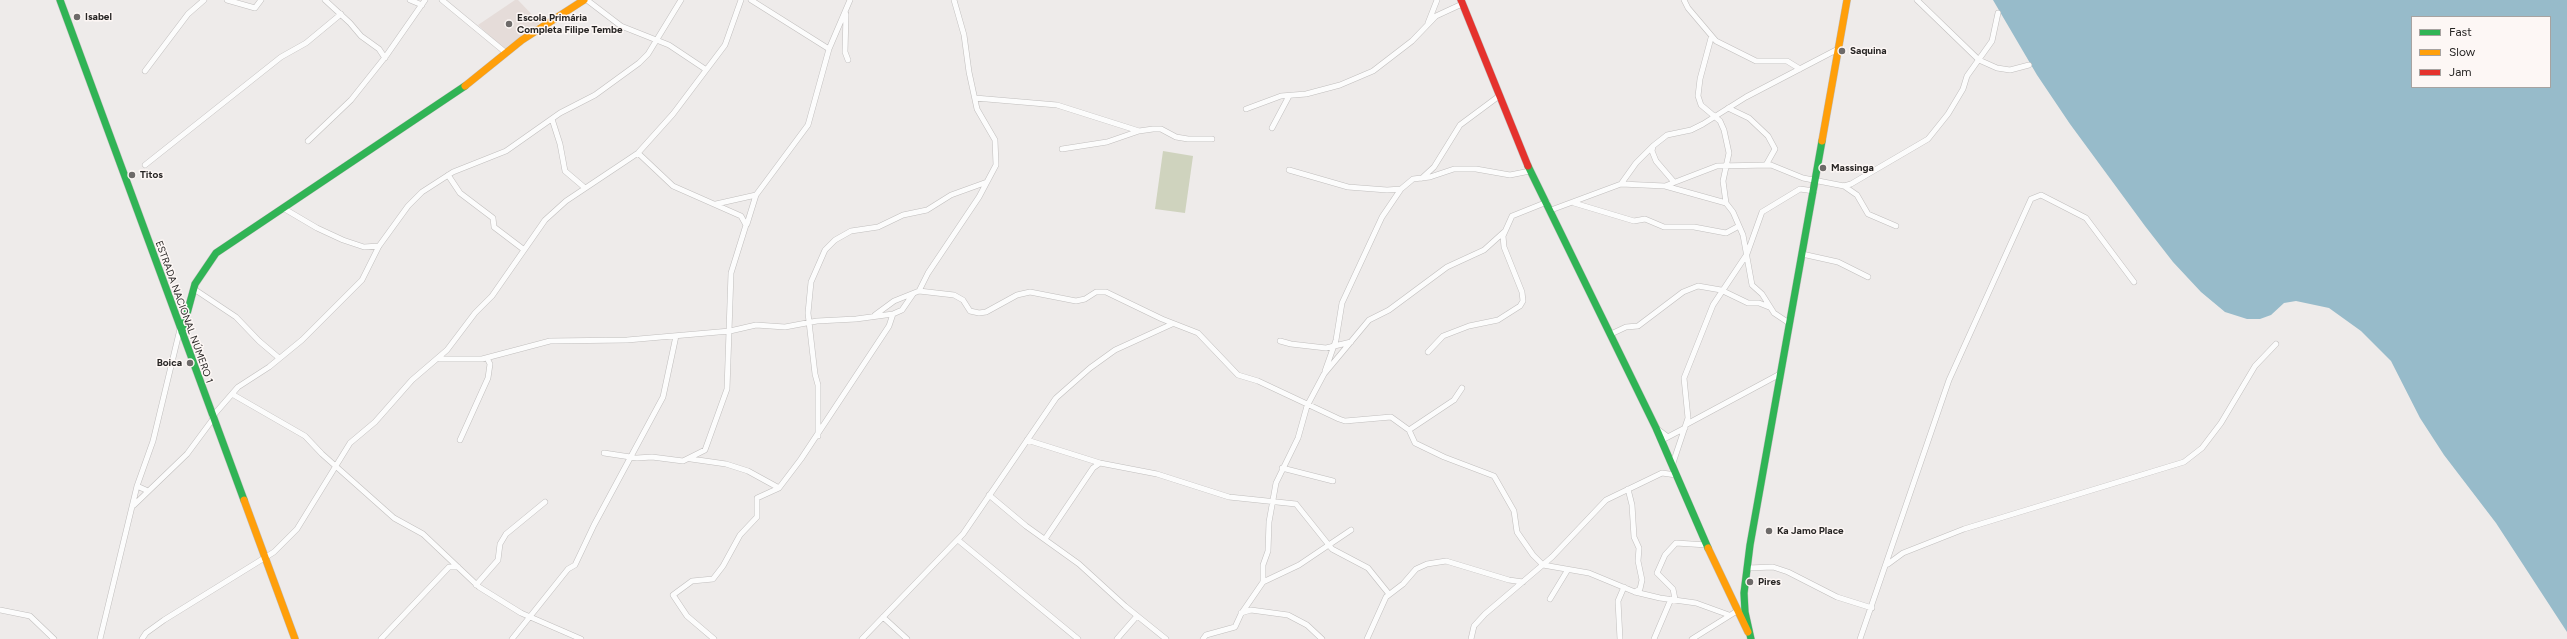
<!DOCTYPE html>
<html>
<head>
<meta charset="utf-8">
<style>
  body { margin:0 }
  #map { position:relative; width:2567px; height:639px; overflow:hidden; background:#eeebea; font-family:Figtree,sans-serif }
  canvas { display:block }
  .legend { position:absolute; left:2411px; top:16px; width:140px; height:72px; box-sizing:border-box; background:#fdf7f5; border:1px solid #a7a3a1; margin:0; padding:5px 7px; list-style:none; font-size:12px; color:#272524 }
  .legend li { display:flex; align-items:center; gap:8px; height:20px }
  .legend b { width:20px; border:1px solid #a7a3a1 }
</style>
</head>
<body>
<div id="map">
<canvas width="2567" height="639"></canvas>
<ul class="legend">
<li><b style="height:5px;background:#30b455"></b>Fast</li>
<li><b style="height:5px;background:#ff9f0a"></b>Slow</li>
<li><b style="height:5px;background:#e5322d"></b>Jam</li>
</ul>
</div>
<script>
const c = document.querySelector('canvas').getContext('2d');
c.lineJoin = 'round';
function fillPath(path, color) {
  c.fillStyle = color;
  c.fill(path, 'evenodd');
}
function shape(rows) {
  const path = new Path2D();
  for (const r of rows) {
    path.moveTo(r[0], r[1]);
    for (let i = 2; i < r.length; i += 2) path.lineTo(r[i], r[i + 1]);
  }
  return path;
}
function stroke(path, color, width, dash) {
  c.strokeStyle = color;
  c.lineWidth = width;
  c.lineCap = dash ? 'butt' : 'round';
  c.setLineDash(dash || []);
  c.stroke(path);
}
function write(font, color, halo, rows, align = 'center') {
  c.font = font + ' Figtree,sans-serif';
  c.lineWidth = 3;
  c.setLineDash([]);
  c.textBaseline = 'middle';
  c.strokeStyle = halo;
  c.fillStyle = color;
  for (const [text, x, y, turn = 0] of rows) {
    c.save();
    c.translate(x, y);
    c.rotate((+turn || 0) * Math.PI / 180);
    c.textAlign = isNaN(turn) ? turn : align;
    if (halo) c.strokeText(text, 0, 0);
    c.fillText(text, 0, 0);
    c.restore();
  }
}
const built = shape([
  [515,0,518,0,540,23,504,49,478,25]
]);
const green = shape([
  [1163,151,1193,156,1185,213,1155,209]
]);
const water = shape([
  [1993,0,2567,0,2567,632,2496,523,2444,455,2420,418,2391,361,2361,331,2329,308,2296,301,2284,303,2271,315,2260,319,2247,319,2225,312,2201,292,2173,262,2145,226,2070,124,2037,75],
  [2412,17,2550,17,2550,87,2412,87]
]);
const street = shape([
  [227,0,255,8,261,0],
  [325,0,350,23,361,36,379,49,385,58],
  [410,0,422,5],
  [442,0,505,52],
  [587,0,621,26,669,45,705,69],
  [751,0,829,49],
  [1684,0,1688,8,1716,41,1756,61,1787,61,1800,69],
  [1917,0,1979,60,1997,68,2010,70,2029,65],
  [846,14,845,52,848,60],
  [1428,23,1437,0],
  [1711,38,1700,79,1698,96,1701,105,1720,121,1724,130,1729,153,1723,181,1726,203],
  [145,71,188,14,204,0],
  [975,98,1057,105,1139,131],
  [1728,108,1749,118,1768,136,1775,149,1766,165],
  [1246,109,1281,96,1306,94,1340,85,1373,71,1412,41,1436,16,1462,4],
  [552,119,560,144,565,171,585,188],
  [1272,128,1289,96],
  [308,141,351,100,386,56,425,0],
  [1062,149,1107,142,1139,131,1153,129,1161,129,1176,137,1188,139,1212,139],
  [145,165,281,57,306,43,341,14],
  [1289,170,1348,187,1387,190,1401,189,1413,179,1430,177,1454,169,1476,169,1510,175,1530,171],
  [448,175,460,193,493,218,494,227,523,249],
  [1422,178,1434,167,1460,125,1499,96],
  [1674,182,1656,161,1652,151,1653,146,1667,135,1691,130,1703,124,1746,97,1838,49],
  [1621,184,1636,163,1653,146],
  [1665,186,1717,166,1771,165,1803,178,1844,186,1851,184,1928,139,1948,114,1963,89,1967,76,1992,41,1998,13],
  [1844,186,1857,195,1868,214,1896,226],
  [1574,203,1634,221,1645,219,1664,227,1694,227,1726,233,1739,226],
  [716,204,756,195],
  [283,208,317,228,343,240,364,247,379,246],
  [1551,210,1621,184,1665,186,1726,203,1733,212,1743,235,1752,285,1762,294,1774,313,1789,323],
  [747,224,756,195,808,125,829,49,850,0],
  [1802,254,1838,262,1868,277],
  [194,289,236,317,259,341,279,358],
  [919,291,928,273,979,197,996,165,995,140,977,109,969,72,964,35,954,0],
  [875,315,894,301,919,291,954,295,963,300,970,311,979,313,986,312,1017,295,1030,292,1076,301,1085,299,1096,292,1106,292,1162,319,1198,333,1238,375,1258,381,1339,419,1345,421,1391,417,1409,430,1454,400,1462,388],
  [1611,334,1626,327,1638,326,1683,292,1698,286,1721,290,1748,303,1759,303,1769,307],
  [1280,341,1291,344,1326,348,1351,342],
  [1428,352,1443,336,1469,326,1498,320,1520,306,1523,301,1522,292,1504,247,1503,236,1512,216,1547,202],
  [439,359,482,359,550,341,627,340,730,331,756,325,785,327,817,321,856,319,893,314,902,310,913,294],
  [1325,371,1336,340,1342,303,1382,217,1401,189],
  [232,394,305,436,322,454,394,518,423,534,479,587,521,613,581,639],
  [212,417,238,387,269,367,302,340,362,280,379,246,408,206,422,192,453,172,506,151,560,113,595,95,639,63,648,54,681,0],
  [1687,424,1780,374],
  [1656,428,1668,437],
  [1409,430,1415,443,1444,457,1494,476,1514,511,1517,532,1533,555,1543,565,1589,573,1635,592,1660,598,1696,603,1729,615],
  [818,436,818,385,815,374,808,313,811,282,825,250,835,240,851,231,878,227,903,215,927,210,951,195,987,182],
  [460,440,488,378,490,364,487,358],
  [1027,440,1100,463],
  [1662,440,1685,428],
  [604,453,637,458,652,457,683,461,705,450,727,389,731,273,746,225,741,216,673,186,638,153],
  [691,459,726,464,748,471,779,488],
  [1672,466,1688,418,1684,378,1713,305,1747,254,1762,212,1800,189,1814,191],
  [1282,468,1333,481],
  [137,486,148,491],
  [1628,489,1632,505,1634,537,1639,548,1638,561,1642,580,1640,589,1635,592],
  [989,495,1026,526,1079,564,1125,606,1166,639],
  [134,505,187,454,213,419],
  [1045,539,1093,468,1100,463,1157,474,1229,497,1296,504,1332,549,1368,568,1389,594],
  [958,540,1078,639],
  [1888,564,1903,553,1964,529,2184,462,2202,448,2221,423,2255,366,2276,344],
  [1748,568,1773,567,1788,572,1837,597,1872,608],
  [1263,582,1299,565,1351,530],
  [476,585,498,560,500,544,506,534,545,502],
  [1550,599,1567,571],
  [1675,599,1673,589,1657,573,1665,555,1676,543,1707,545],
  [0,610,30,616,54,639],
  [1241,613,1251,610,1288,615,1307,625,1322,639],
  [883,617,907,639],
  [100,639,137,486,153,441,180,329],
  [142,639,146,633,164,620,274,552,297,529,350,443,375,422,412,380,447,350,475,313,492,296,545,220,566,201,638,153,673,114,725,45,741,0],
  [381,639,449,567,458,567],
  [512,639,568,569,575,565,594,525,663,397,676,336],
  [714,639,687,616,673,595,692,581,713,579,723,566,740,535,757,517,757,498,779,488,801,459,889,326,893,314],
  [862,639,963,534,1056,398,1090,368,1115,350,1172,324],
  [1117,639,1137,616],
  [1203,639,1206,635,1235,627,1241,614,1263,582,1263,565,1268,551,1269,522,1276,483,1298,438,1307,406,1324,374,1369,320,1389,310,1447,267,1484,250,1504,232],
  [1367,639,1386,597,1403,584,1416,569,1427,564,1446,561,1509,580,1523,582],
  [1471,639,1474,626,1485,614,1552,557,1606,500,1662,473,1676,475],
  [1620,639,1618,601,1624,587],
  [1654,639,1671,599],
  [1692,639,1737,611],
  [1860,639,1949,380,2031,199,2041,195,2086,218,2134,282]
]);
const fast = shape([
  [60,0,244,500],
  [1528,166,1656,428,1708,548],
  [182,332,195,284,216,253,465,86],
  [1751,639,1745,612,1744,593,1750,545,1822,141]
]);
const slow = shape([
  [465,86,522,40,584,0],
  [1822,141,1847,0],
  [244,500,295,639],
  [1708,548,1748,632]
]);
const jam = shape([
  [1461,0,1528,166]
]);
const markers = [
  [77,17,4,"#6d6a69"],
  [509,24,4,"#6d6a69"],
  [1842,51,4,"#6d6a69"],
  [1823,168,4,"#6d6a69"],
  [132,175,4,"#6d6a69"],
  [190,363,4,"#6d6a69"],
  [1769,531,4,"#6d6a69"],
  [1750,582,4,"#6d6a69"]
];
const poiNames = [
  ["Isabel",85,17],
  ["Escola Primária",517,18],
  ["Completa Filipe Tembe",517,30],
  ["Saquina",1850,51],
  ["Massinga",1831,168],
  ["Titos",140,175],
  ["Boica",182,363,"right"],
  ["Ka Jamo Place",1777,531],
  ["Pires",1758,582]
];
const streetNames = [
  ["ESTRADA NACIONAL NÚMERO 1",184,312,70]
];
fillPath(built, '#e5dcd9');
fillPath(green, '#cfd3be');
fillPath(water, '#97bbca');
stroke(street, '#c0bebd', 6);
stroke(fast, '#c0bebd', 8);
stroke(slow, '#c0bebd', 8);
stroke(jam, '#c0bebd', 8);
stroke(street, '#fcfcfc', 5);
stroke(fast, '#30b455', 7);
stroke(slow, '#ff9f0a', 7);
stroke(jam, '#e5322d', 7);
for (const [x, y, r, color] of markers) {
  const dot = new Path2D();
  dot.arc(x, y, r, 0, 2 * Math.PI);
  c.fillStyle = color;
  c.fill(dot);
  stroke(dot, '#fdf7f5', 1.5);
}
write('bold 10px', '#272524', '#fdf7f5', poiNames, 'left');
write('10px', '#272524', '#fdf7f5', streetNames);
</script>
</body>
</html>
